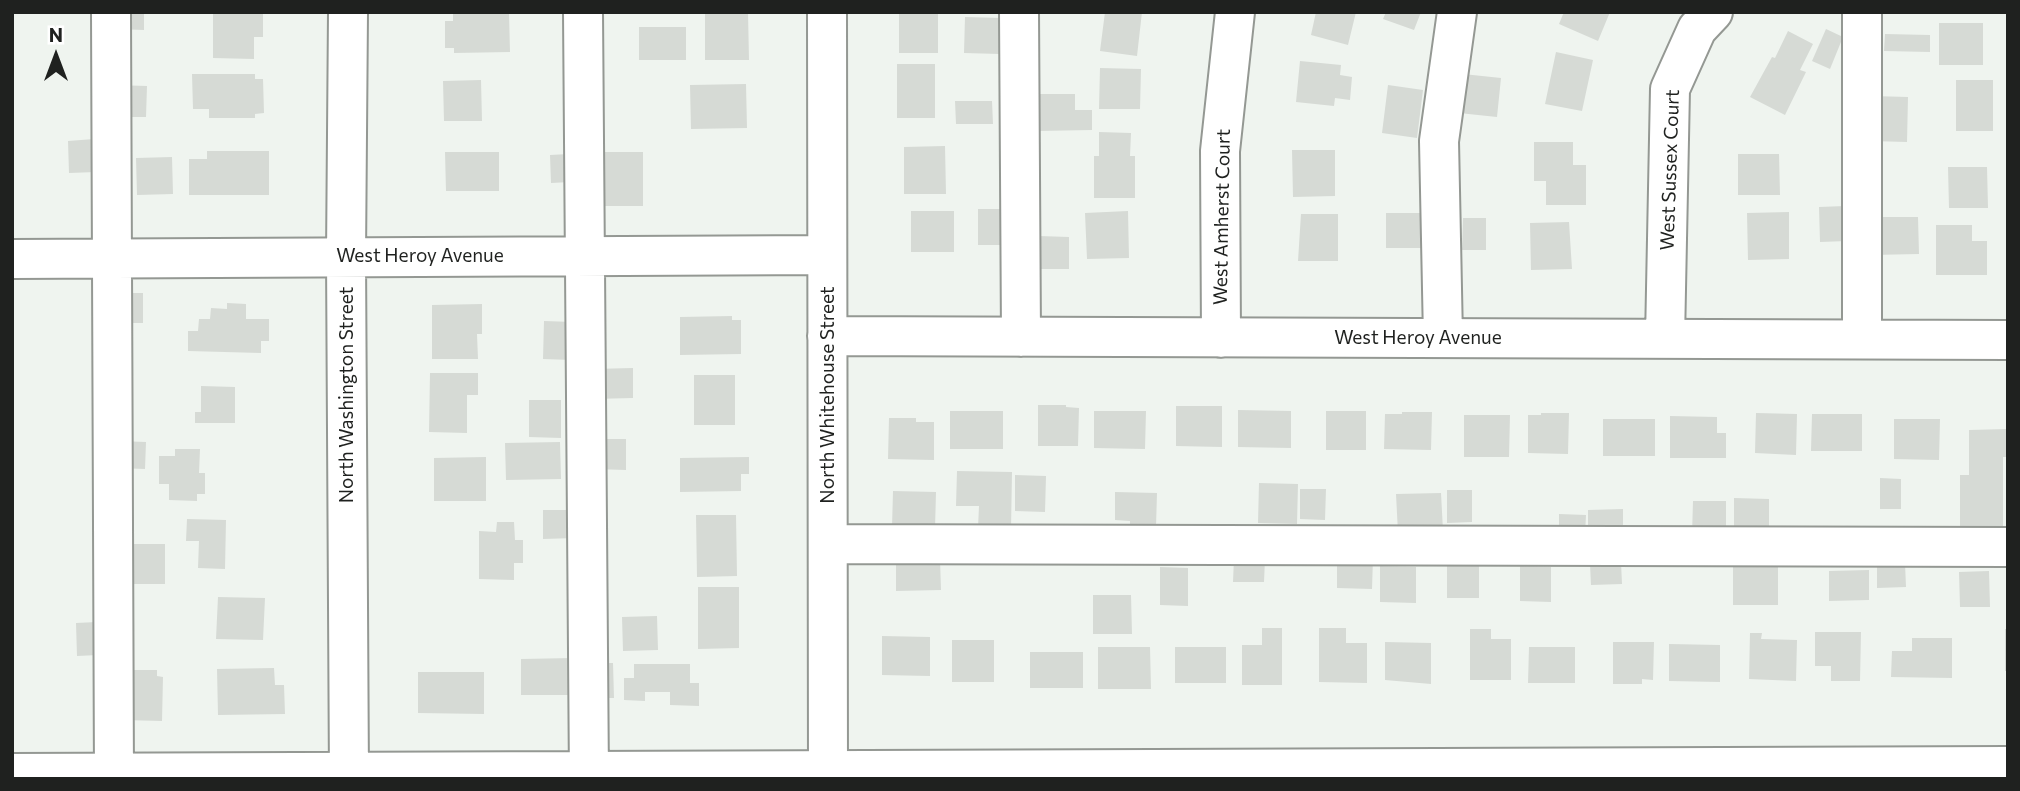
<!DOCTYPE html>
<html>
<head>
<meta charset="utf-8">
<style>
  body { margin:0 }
  #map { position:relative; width:2020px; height:791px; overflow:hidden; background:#eff4ef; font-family:Commissioner,sans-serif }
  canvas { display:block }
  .frame { position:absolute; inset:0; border:14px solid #1f211f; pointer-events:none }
  .north { position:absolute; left:21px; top:21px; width:70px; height:70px; -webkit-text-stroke:5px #fff; paint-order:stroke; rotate:0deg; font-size:19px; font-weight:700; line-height:28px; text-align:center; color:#1f211f }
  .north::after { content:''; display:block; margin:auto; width:24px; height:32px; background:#1f211f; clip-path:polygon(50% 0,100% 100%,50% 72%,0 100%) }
</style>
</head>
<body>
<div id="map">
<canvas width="2020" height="791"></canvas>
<div class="frame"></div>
<div class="north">N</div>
</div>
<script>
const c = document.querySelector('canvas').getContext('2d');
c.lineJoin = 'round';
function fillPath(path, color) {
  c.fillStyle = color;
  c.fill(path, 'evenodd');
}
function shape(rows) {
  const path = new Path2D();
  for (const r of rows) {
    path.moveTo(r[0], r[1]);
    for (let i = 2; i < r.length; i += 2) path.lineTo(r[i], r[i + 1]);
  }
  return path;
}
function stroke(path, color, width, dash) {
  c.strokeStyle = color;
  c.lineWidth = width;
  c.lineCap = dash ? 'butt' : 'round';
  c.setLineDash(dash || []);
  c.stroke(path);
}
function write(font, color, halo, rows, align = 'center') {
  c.font = font + ' Commissioner,sans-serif';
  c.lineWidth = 5;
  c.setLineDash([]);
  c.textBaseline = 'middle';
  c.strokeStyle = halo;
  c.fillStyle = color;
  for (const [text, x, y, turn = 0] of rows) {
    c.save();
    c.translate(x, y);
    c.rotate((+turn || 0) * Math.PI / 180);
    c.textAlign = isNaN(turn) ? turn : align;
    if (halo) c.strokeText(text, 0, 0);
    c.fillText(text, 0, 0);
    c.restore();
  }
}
const building = shape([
  [115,12,144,12,144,30,115,29],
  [213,12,263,12,263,37,254,37,254,59,213,58],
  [705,12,748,12,749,60,705,60],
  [899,12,938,12,938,53,899,53],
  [1105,12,1142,12,1137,56,1100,51],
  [1316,12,1356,12,1348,45,1311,35],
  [1386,12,1421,12,1414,30,1383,19],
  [1564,12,1610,12,1598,41,1559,24],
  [509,13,510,52,454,53,454,48,445,48,445,21,453,21,453,14],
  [965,17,1001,18,1000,54,964,53],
  [1939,23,1983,23,1983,65,1939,65],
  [639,27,686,27,686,60,639,60],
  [1826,29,1843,37,1830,69,1812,61],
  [1788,31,1813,44,1800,70,1806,72,1785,115,1750,97,1772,57,1775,58],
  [1885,34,1930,35,1930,52,1884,51],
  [1556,52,1593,60,1582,111,1545,104],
  [1300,61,1341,65,1340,75,1352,77,1350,100,1335,98,1334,106,1296,102],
  [897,64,935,64,935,118,897,118],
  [1100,68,1141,69,1140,109,1099,109],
  [192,74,255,74,255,79,263,79,264,113,255,114,255,118,209,118,209,109,193,109],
  [1463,74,1501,78,1497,117,1459,113],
  [481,80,482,121,444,121,443,81],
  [1956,80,1993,80,1993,131,1956,131],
  [746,84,747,128,691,129,690,85],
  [115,85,147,86,146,117,114,117],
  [1388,85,1423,90,1417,138,1382,133],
  [1036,94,1075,94,1075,110,1092,110,1092,130,1037,131],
  [1872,96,1908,97,1907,142,1871,141],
  [955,101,992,101,993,124,956,124],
  [1099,132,1131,133,1130,156,1135,156,1135,198,1094,198,1094,156,1099,156],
  [94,139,96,172,69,173,68,141],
  [1534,142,1573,142,1573,165,1586,165,1586,205,1546,205,1546,181,1534,181],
  [945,146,946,194,904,194,904,147],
  [1292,150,1335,150,1335,196,1293,197],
  [207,151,269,151,269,195,189,195,189,159,207,159],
  [445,152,499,152,499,191,446,191],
  [598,152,643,152,643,206,599,206],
  [569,154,570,182,551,183,550,155],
  [1738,154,1779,154,1780,195,1738,195],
  [172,157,173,194,137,195,136,158],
  [1948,167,1987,167,1988,208,1949,208],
  [1845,206,1847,241,1820,242,1819,207],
  [978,209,1003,209,1003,245,978,245],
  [911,211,954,211,954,252,911,252],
  [1128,211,1129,258,1087,259,1085,213],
  [1789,212,1789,259,1748,260,1747,213],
  [1386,213,1423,213,1423,248,1386,248],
  [1301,214,1338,214,1338,261,1298,261],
  [1870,217,1918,217,1919,254,1871,255],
  [1463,218,1486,218,1486,250,1462,250],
  [1569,222,1572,269,1531,270,1530,223],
  [1936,225,1972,225,1972,241,1987,241,1987,275,1936,275],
  [1039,236,1069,237,1069,269,1038,269],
  [118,293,143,293,143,323,118,323],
  [227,303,246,304,246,319,269,319,269,341,261,341,261,353,188,351,188,331,198,331,199,319,210,319,211,308,227,309],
  [482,304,482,334,477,334,478,359,432,359,432,305],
  [732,316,732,320,741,320,741,354,680,355,680,317],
  [544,321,573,322,572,360,543,359],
  [633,368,633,398,593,399,593,369],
  [430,373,478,373,478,395,467,395,467,433,429,432],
  [694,375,735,375,735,425,694,425],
  [201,386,235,387,235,423,195,423,195,412,201,412],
  [529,400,561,400,561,438,529,437],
  [1038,405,1066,405,1066,407,1079,408,1078,446,1038,446],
  [1176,406,1222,406,1222,447,1176,446],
  [1238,410,1291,411,1291,448,1238,447],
  [950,411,1003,411,1003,449,950,449],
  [1094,411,1146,411,1145,449,1094,448],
  [1326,411,1366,411,1366,450,1326,450],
  [1402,412,1432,412,1431,450,1384,449,1385,414,1402,414],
  [1541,413,1569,413,1568,454,1528,453,1528,415,1541,415],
  [1756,413,1797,414,1796,455,1755,453],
  [1812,414,1862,414,1862,451,1811,451],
  [1464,415,1510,415,1509,457,1464,457],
  [1670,416,1717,417,1717,433,1726,433,1726,458,1670,458],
  [889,418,916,418,916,422,934,422,934,460,888,459],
  [1603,419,1655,419,1655,456,1603,456],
  [1894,419,1940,419,1939,460,1894,459],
  [2007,429,2007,457,2003,457,2003,532,1960,532,1960,475,1969,475,1969,430],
  [595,439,626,439,626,470,594,469],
  [118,441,146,442,145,469,117,468],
  [560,442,561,479,506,480,505,443],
  [175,449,200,449,199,473,205,473,205,494,197,494,197,501,169,500,169,484,159,484,159,456,175,456],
  [486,457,486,501,434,501,434,458],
  [749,457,749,474,741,474,741,491,680,492,680,458],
  [957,471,1012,472,1011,529,978,528,979,506,956,506],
  [1015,475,1046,476,1045,512,1015,511],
  [1880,478,1901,479,1901,509,1880,509],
  [1259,483,1298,484,1297,524,1258,523],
  [1300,489,1326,489,1325,520,1300,519],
  [1447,490,1472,490,1472,522,1447,523],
  [893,491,936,492,935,529,892,528],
  [1115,492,1157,493,1156,527,1130,526,1130,521,1115,520],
  [1441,493,1443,531,1398,533,1396,494],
  [1734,498,1769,499,1769,536,1734,536],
  [1693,501,1726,501,1726,535,1692,535],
  [1623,509,1623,536,1588,537,1588,510],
  [543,510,575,510,575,538,543,539],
  [1559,514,1586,515,1585,535,1559,534],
  [696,515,736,515,737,576,697,577],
  [187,519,226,520,225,569,198,568,199,541,186,541],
  [497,522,514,522,515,540,523,540,523,563,514,563,514,580,479,579,479,531,496,532],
  [118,544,165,544,165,584,118,584],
  [1234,558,1265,559,1264,582,1233,582],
  [1337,558,1373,558,1372,589,1337,588],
  [940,559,941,590,896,591,896,560],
  [1621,562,1622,584,1591,585,1590,564],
  [1733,562,1778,562,1778,605,1733,605],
  [1447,563,1479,563,1479,598,1447,598],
  [1905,563,1906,587,1877,588,1877,564],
  [1380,566,1416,567,1416,603,1380,602],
  [1520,566,1551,567,1551,602,1520,601],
  [1160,567,1188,568,1188,606,1160,605],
  [1869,570,1869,600,1829,601,1829,571],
  [1989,571,1990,607,1960,607,1959,572],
  [698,587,739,587,739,648,698,649],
  [1093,595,1131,595,1132,634,1093,634],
  [218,597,265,598,263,640,216,639],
  [657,616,658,650,623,651,622,617],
  [97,622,98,655,77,656,76,623],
  [1262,628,1282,628,1282,685,1242,685,1242,645,1262,645],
  [1319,628,1346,628,1346,643,1367,643,1367,683,1319,682],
  [1470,629,1491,629,1491,639,1511,639,1511,680,1470,680],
  [2005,629,2008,629,2008,671,2005,671],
  [1815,632,1861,632,1860,681,1831,681,1831,666,1815,666],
  [1750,633,1762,633,1761,639,1797,640,1796,681,1749,679],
  [882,636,930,637,930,676,882,675],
  [1912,638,1952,638,1952,678,1891,677,1892,651,1912,651],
  [952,640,994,640,994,682,952,682],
  [1385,642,1431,643,1431,684,1385,680],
  [1613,642,1654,642,1653,680,1642,679,1642,684,1613,684],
  [1669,644,1720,645,1720,682,1669,681],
  [1098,647,1150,647,1151,689,1098,689],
  [1175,647,1226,647,1226,683,1175,683],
  [1529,647,1575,647,1575,683,1528,683],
  [1030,652,1083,652,1083,688,1030,688],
  [573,658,573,695,521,695,521,659],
  [592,663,613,663,614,698,593,698],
  [634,664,690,664,690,683,699,683,699,706,670,705,670,692,645,692,645,701,624,700,624,678,634,678],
  [274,668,275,685,284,685,285,714,218,715,217,669],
  [126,670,157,670,157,676,163,677,162,721,123,720],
  [418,672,484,672,484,714,418,713]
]);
const minor = shape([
  [111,12,114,779],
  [348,12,346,256,349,779],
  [583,12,589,779],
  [827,12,828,779],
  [1019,12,1021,337],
  [1862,12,1862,339],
  [12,259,827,255],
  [827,336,2008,340],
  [1221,338,1220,151,1235,12],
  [1443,338,1439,141,1457,12],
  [1665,339,1670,89,1697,29,1713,12],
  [828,544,2008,547],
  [12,773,2008,766]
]);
const streetNames = [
  ["West Sussex Court",1670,170,-88],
  ["West Amherst Court",1222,217,-89],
  ["West Heroy Avenue",420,256],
  ["West Heroy Avenue",1418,338],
  ["North Washington Street",347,395,-90],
  ["North Whitehouse Street",828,395,-90]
];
fillPath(building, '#d6dad5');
stroke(minor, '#949893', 42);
stroke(minor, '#fff', 38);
write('19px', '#1f211f', '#fff', streetNames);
</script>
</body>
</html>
